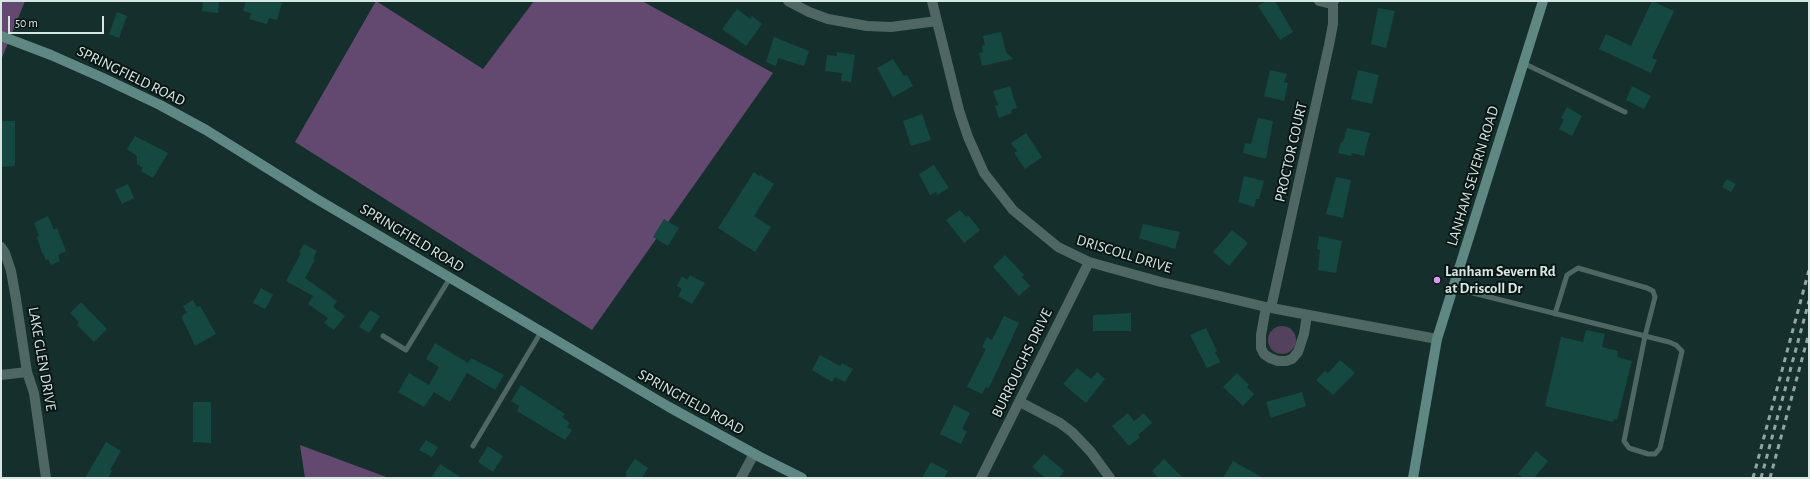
<!DOCTYPE html>
<html>
<head>
<meta charset="utf-8">
<style>
  body { margin:0 }
  #map { position:relative; width:1810px; height:479px; overflow:hidden; background:#15302c; font-family:"Alegreya Sans",sans-serif }
  canvas { display:block }
  .frame { position:absolute; inset:0; border:2px solid #d6e6e3; pointer-events:none }
  .scale { position:absolute; left:8px; top:16px; width:96px; height:18px; box-sizing:border-box; border:2px solid #d6e6e3; border-top:0; padding-left:5px; font-size:12px; line-height:14px; white-space:nowrap; color:#d6e6e3; -webkit-text-stroke:3px #0a1614; paint-order:stroke }
</style>
</head>
<body>
<div id="map">
<canvas width="1810" height="479"></canvas>
<div class="frame"></div>
<div class="scale">50 m</div>
</div>
<script>
const c = document.querySelector('canvas').getContext('2d');
c.lineJoin = 'round';
function fillPath(path, color) {
  c.fillStyle = color;
  c.fill(path, 'evenodd');
}
function shape(rows) {
  const path = new Path2D();
  for (const r of rows) {
    if (r.length === 3) {
      path.moveTo(r[0] + r[2], r[1]);
      path.arc(r[0], r[1], r[2], 0, 2 * Math.PI);
      continue;
    }
    path.moveTo(r[0], r[1]);
    for (let i = 2; i < r.length; i += 2) path.lineTo(r[i], r[i + 1]);
  }
  return path;
}
function stroke(path, color, width, dash) {
  c.strokeStyle = color;
  c.lineWidth = width;
  c.lineCap = dash ? 'butt' : 'round';
  c.setLineDash(dash || []);
  c.stroke(path);
}
function write(font, color, halo, rows, align = 'center') {
  c.font = font + ' "Alegreya Sans",sans-serif';
  c.lineWidth = 4;
  c.setLineDash([]);
  c.textBaseline = 'middle';
  c.strokeStyle = halo;
  c.fillStyle = color;
  for (const [text, x, y, turn = 0] of rows) {
    c.save();
    c.translate(x, y);
    c.rotate((+turn || 0) * Math.PI / 180);
    c.textAlign = isNaN(turn) ? turn : align;
    if (halo) c.strokeText(text, 0, 0);
    c.fillText(text, 0, 0);
    c.restore();
  }
}
const green = shape([
  [1282,340,14]
]);
const forest = shape([
  [1,1,25,1,1,60],
  [376,1,483,69,534,1,642,1,773,73,592,330,295,142],
  [300,445,389,478,305,478]
]);
const building = shape([
  [203,1,219,1,218,13,202,11],
  [246,1,274,1,282,3,277,20,269,18,267,24,249,19,251,13,243,11],
  [1266,1,1275,1,1293,32,1280,40,1258,6],
  [1652,1,1674,11,1652,58,1657,60,1651,73,1599,49,1606,34,1631,46],
  [1378,8,1395,11,1386,48,1371,44],
  [737,9,750,19,752,16,762,24,746,46,722,29],
  [117,12,127,16,119,38,109,34],
  [1001,32,1006,52,1013,59,982,66,979,53,983,52,982,46,985,45,983,36],
  [774,37,809,51,804,66,778,58,776,66,766,62],
  [837,52,855,55,851,82,841,81,842,73,825,71,827,55,837,56],
  [893,59,904,76,907,75,913,86,893,97,877,68],
  [1270,70,1287,74,1284,82,1288,83,1284,101,1264,96],
  [1358,70,1379,75,1372,104,1351,99],
  [1010,86,1017,108,1011,110,1012,113,999,118,995,106,998,105,993,91],
  [1632,86,1651,96,1644,109,1626,100],
  [1567,107,1582,116,1572,136,1559,129,1564,120,1561,118],
  [922,114,931,140,911,146,903,121],
  [1258,118,1273,121,1266,159,1243,153,1245,143,1251,144],
  [1,121,15,121,15,166,1,167],
  [1347,128,1370,133,1364,156,1352,153,1351,156,1338,153,1341,142,1343,142],
  [1026,133,1042,157,1025,169,1014,153,1017,151,1011,143],
  [135,136,168,153,153,178,141,171,143,168,137,164,137,156,127,149],
  [934,165,949,188,937,195,936,192,930,195,919,174],
  [754,172,759,176,760,175,774,184,754,216,771,227,755,252,718,228],
  [1244,176,1264,181,1259,199,1256,199,1254,207,1238,202],
  [1336,177,1351,180,1343,218,1326,214],
  [1727,179,1736,184,1731,192,1722,187],
  [128,184,134,198,122,204,115,190],
  [960,210,966,217,968,215,980,230,964,243,946,220],
  [48,216,54,230,57,228,66,251,58,255,60,261,51,265,48,259,46,260,43,253,42,253,37,237,39,236,34,223],
  [664,219,679,228,668,246,653,237],
  [1143,224,1180,232,1175,249,1139,238],
  [1232,230,1248,243,1229,266,1213,252],
  [1319,236,1342,241,1336,273,1318,270,1320,250,1317,249],
  [304,244,317,251,313,259,315,260,305,278,337,301,333,307,345,316,334,330,324,323,328,318,308,304,313,296,286,281,301,253,299,252],
  [1005,255,1024,275,1022,277,1030,286,1019,296,993,267],
  [690,275,705,283,692,304,678,296,682,289,677,286,682,276,687,280],
  [261,288,273,295,265,309,253,303],
  [193,300,197,307,200,306,216,334,195,346,182,318,183,315,187,313,183,306],
  [81,302,107,329,94,342,77,325,79,322,70,313],
  [370,310,380,316,369,333,359,327],
  [1131,313,1131,331,1093,331,1093,315],
  [1004,316,1019,323,989,388,986,387,982,394,967,387,986,349,982,347,987,337,992,340],
  [1206,328,1217,351,1215,352,1220,362,1207,368,1190,335],
  [1586,330,1605,334,1602,347,1618,351,1617,357,1632,361,1617,420,1614,419,1613,422,1545,406,1561,337,1583,342],
  [435,343,468,363,471,358,504,375,495,390,467,373,450,402,434,392,424,407,398,392,409,373,429,385,439,367,426,359],
  [820,355,840,366,842,363,853,369,845,382,835,377,832,382,812,370],
  [1340,360,1355,373,1333,395,1316,380,1325,371,1328,373],
  [1077,368,1091,379,1097,372,1105,379,1086,403,1063,384],
  [1237,373,1249,385,1247,387,1254,394,1243,406,1223,387],
  [521,385,565,414,562,417,570,423,567,427,572,430,565,440,517,411,519,406,511,401],
  [1302,392,1306,406,1271,418,1266,402],
  [193,402,211,402,211,443,193,442],
  [954,405,970,413,962,429,967,431,961,444,940,434],
  [1128,413,1134,421,1144,413,1152,423,1138,435,1140,437,1129,446,1112,426],
  [426,440,438,447,432,457,419,450],
  [106,442,121,451,110,470,112,471,108,478,85,478],
  [488,446,503,456,493,472,478,462],
  [1536,451,1548,461,1534,478,1524,478,1518,474],
  [1044,454,1064,471,1059,478,1045,478,1032,467],
  [635,459,648,468,642,478,625,478,627,474,625,473],
  [1164,459,1183,478,1158,478,1152,471],
  [1233,461,1263,478,1223,478],
  [931,462,948,471,944,478,922,478],
  [440,464,462,478,431,478]
]);
const lane = shape([
  [1523,63,1625,112],
  [1453,288,1669,342,1676,345,1682,351,1660,448,1655,454,1648,454,1629,448,1624,441,1645,336,1655,297,1653,291,1647,288,1578,268,1567,275,1555,314],
  [383,336,406,350,450,278],
  [473,446,541,332]
]);
const street = shape([
  [788,1,809,12,828,19,867,26,891,27,937,21],
  [932,1,959,110,968,137,984,173,1013,210,1058,247,1089,262,1161,282,1266,307,1437,339],
  [1319,1,1327,3,1334,1],
  [1,247,5,253,11,271,16,299,27,372,34,393,46,478],
  [1266,307,1261,335,1261,348,1264,354,1270,358,1278,361,1286,361,1292,359,1298,352,1304,334,1307,315],
  [1271,308,1329,45,1333,24,1333,2],
  [1,375,27,372],
  [1020,402,1060,423,1072,432,1091,452,1110,478],
  [741,478,754,454],
  [981,478,1089,262]
]);
const secondary = shape([
  [1,36,51,55,103,78,160,105,206,130,315,198,669,407,760,457,802,478],
  [1413,478,1437,339,1543,1]
]);
const rail = shape([
  [1753,478,1809,270],
  [1761,478,1809,301],
  [1770,478,1809,333]
]);
const markers = [
  [1437,280,4,"#d89af8"]
];
const streetNames = [
  ["SPRINGFIELD ROAD",131,76,26],
  ["PROCTOR COURT",1291,152,-77],
  ["LANHAM SEVERN ROAD",1473,176,-73],
  ["SPRINGFIELD ROAD",412,238,31],
  ["DRISCOLL DRIVE",1124,254,17],
  ["LAKE GLEN DRIVE",42,359,80],
  ["BURROUGHS DRIVE",1022,363,-64],
  ["SPRINGFIELD ROAD",691,402,29]
];
const poiNames = [
  ["Lanham Severn Rd",1445,271],
  ["at Driscoll Dr",1445,288]
];
fillPath(green, '#54415d');
fillPath(forest, '#634970');
fillPath(building, '#154841');
stroke(lane, '#4e6763', 5);
stroke(street, '#4e6763', 10);
stroke(secondary, '#5f8882', 10);
stroke(rail, '#92a6a3', 3, [5, 5]);
for (const [x, y, r, color] of markers) {
  const dot = new Path2D();
  dot.arc(x, y, r, 0, 2 * Math.PI);
  c.fillStyle = color;
  c.fill(dot);
  stroke(dot, '#0a1614', 1.5);
}
write('15px', '#d6e6e3', '#0a1614', streetNames);
write('bold 15px', '#d6e6e3', '#0a1614', poiNames, 'left');
</script>
</body>
</html>
